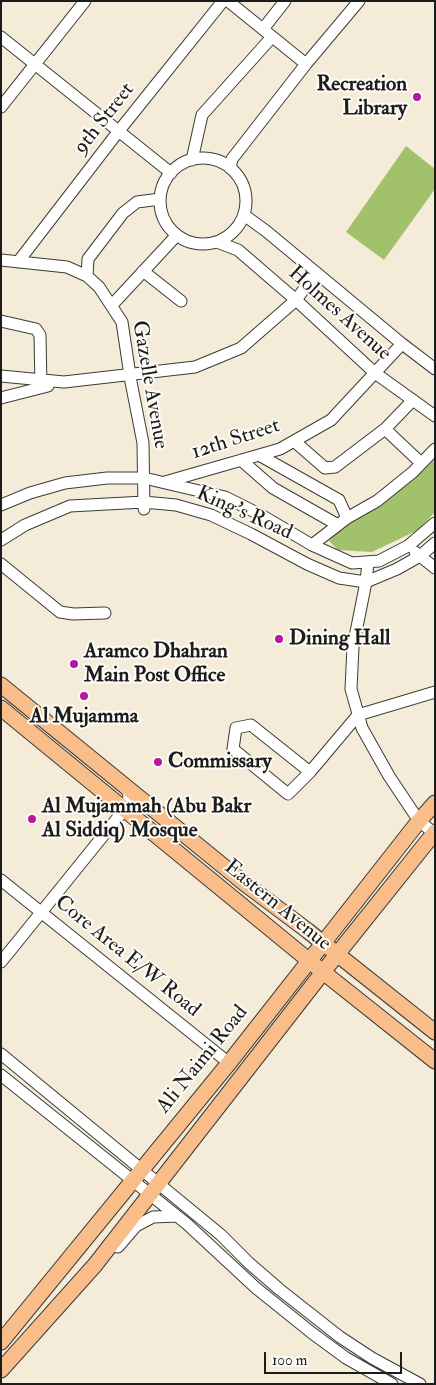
<!DOCTYPE html>
<html>
<head>
<meta charset="utf-8">
<style>
  body { margin:0 }
  #map { position:relative; width:436px; height:1385px; overflow:hidden; background:#f4ecd8; font-family:"IM FELL Double Pica",serif }
  canvas { display:block }
  .frame { position:absolute; inset:0; border:2px solid #1c1c1c; pointer-events:none }
  .scale { position:absolute; left:264px; top:1352px; width:138px; height:22px; box-sizing:border-box; border:2px solid #1c1c1c; border-top:0; padding-left:6px; font-size:15px; line-height:18px; white-space:nowrap; color:#1c1c1c; -webkit-text-stroke:4px #fdfcf7; paint-order:stroke }
</style>
</head>
<body>
<div id="map">
<canvas width="436" height="1385"></canvas>
<div class="frame"></div>
<div class="scale">100 m</div>
</div>
<script>
const c = document.querySelector('canvas').getContext('2d');
c.lineJoin = 'round';
function fillPath(path, color) {
  c.fillStyle = color;
  c.fill(path, 'evenodd');
}
function shape(rows) {
  const path = new Path2D();
  for (const r of rows) {
    if (r.length === 3) {
      path.moveTo(r[0] + r[2], r[1]);
      path.arc(r[0], r[1], r[2], 0, 2 * Math.PI);
      continue;
    }
    path.moveTo(r[0], r[1]);
    for (let i = 2; i < r.length; i += 2) path.lineTo(r[i], r[i + 1]);
  }
  return path;
}
function stroke(path, color, width, dash) {
  c.strokeStyle = color;
  c.lineWidth = width;
  c.lineCap = dash ? 'butt' : 'round';
  c.setLineDash(dash || []);
  c.stroke(path);
}
function write(font, color, halo, rows, align = 'center') {
  c.font = font + ' "IM FELL Double Pica",serif';
  c.lineWidth = 4;
  c.setLineDash([]);
  c.textBaseline = 'middle';
  c.strokeStyle = halo;
  c.fillStyle = color;
  for (const [text, x, y, turn = 0] of rows) {
    c.save();
    c.translate(x, y);
    c.rotate((+turn || 0) * Math.PI / 180);
    c.textAlign = isNaN(turn) ? turn : align;
    if (halo) c.strokeText(text, 0, 0);
    c.fillText(text, 0, 0);
    c.restore();
  }
}
const green = shape([
  [406,146,435,169,435,189,384,260,346,232],
  [435,456,435,512,418,530,372,552,338,550,329,541,337,530]
]);
const minor = shape([
  [228,1,306,64],
  [263,29,285,1],
  [1,37,171,173],
  [1,107,85,1],
  [203,201,43],
  [192,160,202,115,272,37],
  [230,168,232,159,306,64,359,1],
  [244,215,266,231,401,343,435,369],
  [217,242,238,250,296,300,375,373,435,416],
  [1,260,67,267,87,276,99,287,122,322,131,382,143,443,144,509],
  [18,262,118,132,223,1],
  [143,271,181,301],
  [87,276,88,259,123,213,137,202,160,199],
  [112,305,177,235],
  [1,321,36,329,40,335,41,387],
  [1,376,64,382,195,367,241,348,296,300,316,273],
  [1,398,48,386],
  [385,429,421,463],
  [294,441,325,468,335,467,385,429,413,400],
  [259,455,339,500,347,518],
  [241,460,273,488,338,525],
  [165,482,280,449,331,420,398,348,401,343],
  [1,505,30,493,65,483,107,478,144,478,225,497,261,515,312,545,352,563,379,561,408,546,435,523],
  [1,540,25,525,70,506,144,502,176,505,211,515,251,534,307,564,339,578,366,582,397,569,420,556,435,543],
  [312,545,347,518,377,501,413,472,435,449],
  [415,552,435,568],
  [368,562,366,582,353,647,351,689,362,728,389,776,419,821,434,833],
  [1,564,60,612,73,614,105,613],
  [310,772,251,725,236,728,233,749,288,794,310,772,358,715,435,692],
  [1,880,229,1063],
  [1,962,128,805,129,795,126,787],
  [1,1054,221,1235,249,1263,279,1289,340,1337,372,1358,420,1384],
  [1,1075,187,1224,256,1288,312,1333,346,1358,392,1384],
  [118,1247,136,1226,153,1217,177,1216]
]);
const major = shape([
  [1,685,244,883,308,931,435,1032],
  [1,708,323,972,435,1061],
  [1,1342,229,1063,419,821,435,803],
  [1,1370,95,1265,323,972,435,832]
]);
const markers = [
  [417,97,5,"#b5179e"],
  [279,639,5,"#b5179e"],
  [74,664,5,"#b5179e"],
  [84,696,5,"#b5179e"],
  [158,762,5,"#b5179e"],
  [32,819,5,"#b5179e"]
];
const poiNames = [
  ["Recreation",407,85,"right"],
  ["Library",407,109,"right"],
  ["Dining Hall",289,639],
  ["Aramco Dhahran",84,652],
  ["Main Post Office",84,676],
  ["Al Mujamma",84,717,"center"],
  ["Commissary",168,762],
  ["Al Mujammah (Abu Bakr",42,807],
  ["Al Siddiq) Mosque",42,831]
];
const streetNames = [
  ["9th Street",105,119,-52],
  ["Holmes Avenue",339,314,42],
  ["Gazelle Avenue",149,385,80],
  ["12th Street",236,440,-18],
  ["King's Road",244,514,24],
  ["Eastern Avenue",277,906,39],
  ["Core Area E/W Road",127,957,39],
  ["Ali Naimi Road",203,1060,-51]
];
fillPath(green, '#a1c26b');
stroke(minor, '#3c3b38', 13);
stroke(major, '#3c3b38', 17);
stroke(minor, '#fff', 11);
stroke(major, '#f8bd89', 15);
for (const [x, y, r, color] of markers) {
  const dot = new Path2D();
  dot.arc(x, y, r, 0, 2 * Math.PI);
  c.fillStyle = color;
  c.fill(dot);
  stroke(dot, '#fdfcf7', 2);
}
write('bold 21px', '#1c1c1c', '#fdfcf7', poiNames, 'left');
write('21px', '#1c1c1c', '#fdfcf7', streetNames);
</script>
</body>
</html>
